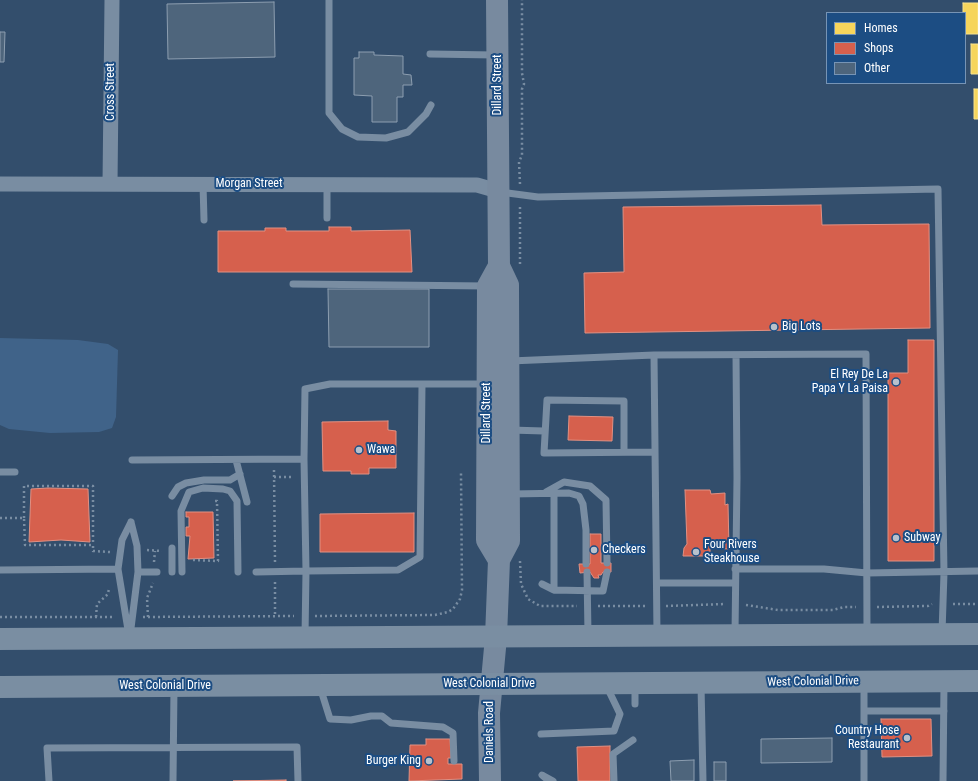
<!DOCTYPE html>
<html>
<head>
<meta charset="utf-8">
<style>
  body { margin:0 }
  #map { position:relative; width:978px; height:781px; overflow:hidden; background:#334e6c; font-family:"Roboto Condensed",sans-serif }
  canvas { display:block }
  .legend { position:absolute; left:826px; top:12px; width:140px; height:72px; box-sizing:border-box; background:#1c4d83; border:1px solid #7794b5; margin:0; padding:5px 7px; list-style:none; font-size:12px; color:#fff }
  .legend li { display:flex; align-items:center; gap:8px; height:20px }
  .legend b { width:20px; border:1px solid #7794b5 }
</style>
</head>
<body>
<div id="map">
<canvas width="978" height="781"></canvas>
<ul class="legend">
<li><b style="height:11px;background:#f6d55c"></b>Homes</li>
<li><b style="height:11px;background:#d6604d"></b>Shops</li>
<li><b style="height:11px;background:#4e657c"></b>Other</li>
</ul>
</div>
<script>
const c = document.querySelector('canvas').getContext('2d');
c.lineJoin = 'round';
function fillPath(path, color) {
  c.fillStyle = color;
  c.fill(path, 'evenodd');
}
function shape(rows) {
  const path = new Path2D();
  for (const r of rows) {
    path.moveTo(r[0], r[1]);
    for (let i = 2; i < r.length; i += 2) path.lineTo(r[i], r[i + 1]);
  }
  return path;
}
function stroke(path, color, width, dash) {
  c.strokeStyle = color;
  c.lineWidth = width;
  c.lineCap = dash ? 'butt' : 'round';
  c.setLineDash(dash || []);
  c.stroke(path);
}
function write(font, color, halo, rows, align = 'center') {
  c.font = font + ' "Roboto Condensed",sans-serif';
  c.lineWidth = 4;
  c.setLineDash([]);
  c.textBaseline = 'middle';
  c.strokeStyle = halo;
  c.fillStyle = color;
  for (const [text, x, y, turn = 0] of rows) {
    c.save();
    c.translate(x, y);
    c.rotate((+turn || 0) * Math.PI / 180);
    c.textAlign = isNaN(turn) ? turn : align;
    if (halo) c.strokeText(text, 0, 0);
    c.fillText(text, 0, 0);
    c.restore();
  }
}
const water = shape([
  [0,338,78,340,108,344,118,350,116,417,112,428,99,432,50,433,9,429,0,425]
]);
const homes = shape([
  [963,3,978,3,978,34,965,34,965,13,963,13,963,3],
  [971,44,978,44,978,74,971,74,971,44],
  [974,89,978,89,978,119,974,119,974,89]
]);
const shops = shape([
  [821,205,822,225,929,224,930,328,585,333,584,273,624,272,623,207,821,205],
  [329,227,351,227,351,231,410,230,412,272,218,272,218,231,265,231,265,228,286,228,286,231,329,231,329,227],
  [908,340,934,340,934,561,888,561,888,373,908,373,908,340],
  [569,416,613,417,612,441,568,440,569,416],
  [388,421,388,430,396,431,396,468,369,468,369,474,351,474,351,471,323,471,322,422,388,421],
  [48,488,88,489,90,542,61,540,29,542,31,489,48,488],
  [685,490,710,490,711,494,725,493,725,505,728,504,729,549,710,548,710,556,683,556,684,548,687,544,685,490],
  [186,512,213,512,214,558,188,559,190,536,186,536,186,527,189,527,189,517,186,517,186,512],
  [414,513,414,552,320,552,320,514,414,513],
  [590,534,601,534,601,563,611,563,611,572,603,572,601,575,598,575,599,578,594,578,590,572,580,573,579,564,590,564,590,534],
  [881,719,931,719,932,756,882,757,881,719],
  [426,739,450,739,451,758,448,758,448,764,462,764,462,779,409,781,410,745,426,745,426,739],
  [610,746,610,781,578,781,577,747,610,746],
  [286,780,286,781,233,781,286,780]
]);
const building = shape([
  [274,2,275,57,168,59,167,4,274,2],
  [0,32,5,32,4,62,0,62,0,32],
  [359,52,374,52,374,55,403,56,403,74,411,75,412,85,403,85,403,97,397,97,397,122,372,122,372,96,354,95,354,58,359,58,359,52],
  [328,289,429,289,429,347,329,347,328,289],
  [832,738,832,762,761,763,761,739,832,738],
  [694,760,694,781,671,781,670,761,694,760],
  [714,762,726,762,726,781,714,781,714,762]
]);
const path = shape([
  [520,184,519,162,522,155,522,89,524,84,522,73,522,0],
  [520,264,520,205],
  [274,470,275,562],
  [274,477,294,477],
  [0,518,24,518,25,545,93,545,93,551,110,552],
  [24,518,24,486,93,486,93,545],
  [147,550,162,551],
  [193,560,218,561,217,501,215,501],
  [520,561,521,584,528,599,540,606,577,606],
  [154,562,155,551],
  [275,582,275,616],
  [953,604,978,604],
  [746,605,778,610,833,610,844,607,856,607],
  [598,606,647,606],
  [666,606,725,604],
  [877,607,928,606,932,604],
  [315,616,435,615,448,612,453,609,460,599,462,590,461,473],
  [0,617,114,617],
  [96,617,97,604,108,594,109,588],
  [143,617,294,616],
  [148,617,147,598,153,583]
]);
const lane = shape([
  [329,0,329,113,342,129,358,137,386,138,408,132,426,114,431,105],
  [430,54,495,55],
  [203,184,204,220],
  [327,184,327,218],
  [500,192,538,197,938,189,944,573,942,633],
  [293,284,487,286],
  [654,355,657,634],
  [510,361,654,355,866,354,867,632],
  [510,430,544,431],
  [624,452,624,401,547,400,544,453,655,452],
  [304,459,306,571,398,570,420,557,422,385],
  [132,460,304,459,305,389,330,384,486,384],
  [236,460,247,502],
  [0,472,15,472],
  [546,492,564,482,590,486,606,500,607,563],
  [554,493,554,590,603,591,607,572],
  [512,494,569,493,579,496,583,504,586,530,586,564],
  [172,496,178,487,186,483,204,480,230,480,240,474],
  [131,522,137,546,138,572,131,628],
  [172,548,172,572],
  [735,569,824,569,867,573,978,571],
  [0,570,118,569],
  [138,572,157,572],
  [182,572,181,511,189,492,203,488,223,489,230,491,237,501,238,572],
  [256,572,306,571,305,636],
  [587,572,588,634],
  [657,583,735,583],
  [542,584,554,590],
  [735,633,737,478,736,355],
  [129,636,118,569,122,540,131,522],
  [864,683,864,781],
  [635,685,635,704],
  [701,685,703,781],
  [320,687,330,719,351,720,371,716,382,716,391,723,443,727,453,733,454,761],
  [864,711,944,711],
  [541,734,614,731,620,714,607,687],
  [49,781,47,748,297,747,298,781],
  [173,781,174,688],
  [549,781,542,775,553,781],
  [614,781,613,754,633,740],
  [943,781,944,683]
]);
const street = shape([
  [0,184,477,185,498,191],
  [110,184,112,0]
]);
const primary = shape([
  [499,266,488,286,487,540,499,560],
  [490,781,489,713,496,637,499,560,509,541,508,285,499,266,497,0]
]);
const highway = shape([
  [0,639,978,634],
  [0,687,978,681]
]);
const markers = [
  [774,327,4,"#b8c1cc"],
  [896,382,4,"#b8c1cc"],
  [359,450,4,"#b8c1cc"],
  [896,538,4,"#b8c1cc"],
  [594,550,4,"#b8c1cc"],
  [696,552,4,"#b8c1cc"],
  [907,738,4,"#b8c1cc"],
  [429,761,4,"#b8c1cc"]
];
const streetNames = [
  ["Dillard Street",498,85,-90],
  ["Cross Street",111,92,-90],
  ["Morgan Street",249,184],
  ["Dillard Street",487,413,-90],
  ["West Colonial Drive",813,682,-1],
  ["West Colonial Drive",489,684],
  ["West Colonial Drive",165,686],
  ["Daniels Road",490,732,-90]
];
const poiNames = [
  ["Big Lots",782,327],
  ["El Rey De La",888,375,"right"],
  ["Papa Y La Paisa",888,389,"right"],
  ["Wawa",367,450],
  ["Subway",904,538],
  ["Four Rivers",704,545],
  ["Steakhouse",704,559],
  ["Checkers",602,550],
  ["Country Hose",899,731,"right"],
  ["Restaurant",899,745,"right"],
  ["Burger King",421,761,"right"]
];
fillPath(water, '#406389');
fillPath(homes, '#f6d55c');
stroke(homes, '#f9e28d', 1);
fillPath(shops, '#d6604d');
stroke(shops, '#e29082', 1);
fillPath(building, '#4e657c');
stroke(building, '#8d9eb0', 1);
stroke(path, '#798da2', 2.5, [2, 3]);
stroke(lane, '#798da2', 7);
stroke(street, '#798da2', 15);
stroke(primary, '#788a9f', 22);
stroke(highway, '#7a8ea2', 22);
for (const [x, y, r, color] of markers) {
  const dot = new Path2D();
  dot.arc(x, y, r, 0, 2 * Math.PI);
  c.fillStyle = color;
  c.fill(dot);
  stroke(dot, '#1c4d83', 1.5);
}
write('12px', '#fff', '#1c4d83', streetNames);
write('12px', '#fff', '#1c4d83', poiNames, 'left');
</script>
</body>
</html>
